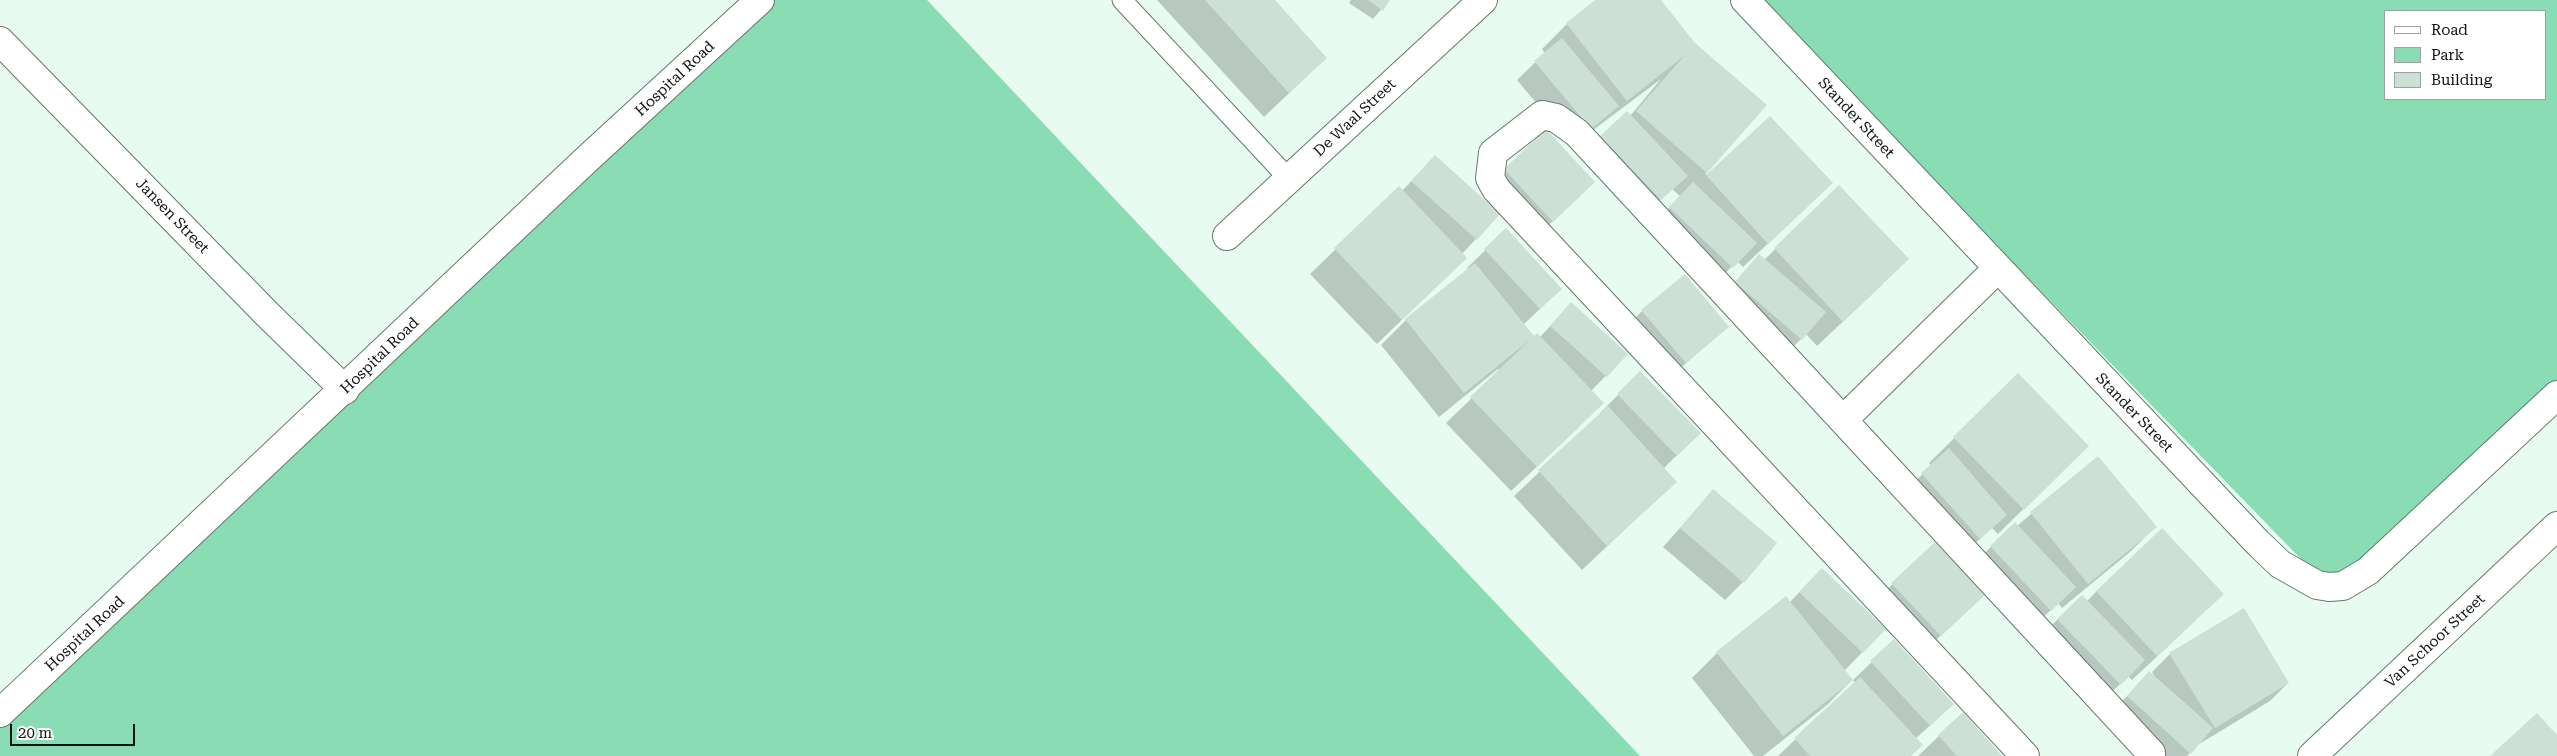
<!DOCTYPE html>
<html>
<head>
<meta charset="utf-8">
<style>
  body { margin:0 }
  #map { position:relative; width:2557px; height:756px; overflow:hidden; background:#e7fbf0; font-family:"Roboto Serif",serif }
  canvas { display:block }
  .legend { position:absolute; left:2384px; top:10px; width:162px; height:90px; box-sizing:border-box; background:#fff; border:1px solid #9fa1a0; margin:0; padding:6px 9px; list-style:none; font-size:15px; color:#0e1511 }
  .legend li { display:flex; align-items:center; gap:10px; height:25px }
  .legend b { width:25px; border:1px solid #9fa1a0 }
  .scale { position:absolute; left:10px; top:724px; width:125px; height:22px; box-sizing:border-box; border:2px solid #0e1511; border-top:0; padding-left:6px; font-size:15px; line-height:18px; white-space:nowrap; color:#0e1511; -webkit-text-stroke:4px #fff; paint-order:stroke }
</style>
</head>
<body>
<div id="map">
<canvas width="2557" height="756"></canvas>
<ul class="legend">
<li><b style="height:6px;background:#fff"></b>Road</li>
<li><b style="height:14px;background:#89dcb3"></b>Park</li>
<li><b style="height:14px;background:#cce0d5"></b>Building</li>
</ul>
<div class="scale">20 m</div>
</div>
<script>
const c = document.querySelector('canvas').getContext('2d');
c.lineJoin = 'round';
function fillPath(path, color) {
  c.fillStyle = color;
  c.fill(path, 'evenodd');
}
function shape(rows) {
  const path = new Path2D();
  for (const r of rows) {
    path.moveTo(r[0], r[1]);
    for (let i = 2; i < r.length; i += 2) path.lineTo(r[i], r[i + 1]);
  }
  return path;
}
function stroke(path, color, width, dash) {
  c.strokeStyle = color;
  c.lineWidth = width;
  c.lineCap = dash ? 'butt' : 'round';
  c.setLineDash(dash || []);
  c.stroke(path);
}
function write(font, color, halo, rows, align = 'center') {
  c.font = font + ' "Roboto Serif",serif';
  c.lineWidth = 4;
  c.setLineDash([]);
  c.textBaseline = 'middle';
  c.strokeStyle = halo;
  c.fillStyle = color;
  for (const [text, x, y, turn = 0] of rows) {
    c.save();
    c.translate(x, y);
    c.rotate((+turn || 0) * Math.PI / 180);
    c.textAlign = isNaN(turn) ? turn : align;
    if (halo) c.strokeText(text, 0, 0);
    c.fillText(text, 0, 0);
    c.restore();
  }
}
const green = shape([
  [761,0,927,0,1640,756,0,756,0,716],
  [1758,0,2557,0,2557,392,2331,590],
  [2386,11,2546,11,2546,99,2386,99]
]);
const shadow = shape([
  [1157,0,1273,0,1326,58,1264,117],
  [1351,0,1389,0,1373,19,1349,3],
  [1597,0,1660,0,1694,44,1765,105,1705,174,1806,208,1743,267,1737,261,1714,285,1652,226,1680,196,1672,189,1643,217,1583,155,1601,137,1630,116,1661,79,1572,146,1517,80,1545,53,1542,49,1567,24],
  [1546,131,1575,200,1534,239,1487,188],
  [1417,175,1499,214,1462,254,1441,282,1377,344,1310,274,1399,188,1402,191],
  [1839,187,1883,284,1817,346,1806,334,1783,357,1718,301,1759,256,1764,260],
  [1506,230,1542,307,1523,325,1533,338,1540,337,1571,304,1627,354,1591,391,1578,428,1511,491,1446,423,1500,371,1498,369,1439,417,1381,345,1406,320,1468,270,1467,268],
  [1642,311,1727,327,1667,380,1624,329],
  [1640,373,1681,451,1663,469,1675,482,1582,570,1514,496,1601,414,1600,413],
  [2018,375,2087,446,1998,534,1992,528,1961,556,1904,492,1931,466,1929,463],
  [2098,457,2155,527,2130,552,2062,608,2058,603,2032,628,1972,565,2015,524,2017,526],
  [1713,491,1743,582,1725,600,1663,547],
  [1935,543,1965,613,1922,653,1874,602],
  [1822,569,1885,629,1844,671,1852,680,1827,705,1763,756,1754,756,1692,678,1717,653,1790,602],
  [2097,591,2197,619,2132,680,2128,676,2102,702,2040,637,2058,619,2087,601],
  [1894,641,1934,722,1915,739,1910,756,1778,756,1855,683,1853,680],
  [2170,654,2288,683,2270,701,2196,746,2187,756,2156,756,2110,714,2149,673,2155,677,2152,672],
  [1939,736,2000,756,1918,756]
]);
const building = shape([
  [1205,0,1275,0,1327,58,1289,93],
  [1368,0,1390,0,1383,11],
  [1595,0,1661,0,1695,43,1767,105,1707,173,1636,111,1684,56,1627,101,1566,23],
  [1562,38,1619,106,1591,129,1534,61],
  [1627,111,1688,176,1661,200,1600,136],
  [1770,116,1833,183,1768,244,1706,175],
  [1546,129,1595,182,1553,222,1504,169],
  [1435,155,1500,214,1477,240,1411,181],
  [1693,182,1757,243,1733,268,1669,207],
  [1839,185,1909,259,1843,322,1774,248],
  [1399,186,1467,258,1402,320,1334,248],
  [1506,228,1562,289,1540,309,1484,249],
  [1759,254,1826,312,1802,340,1735,282],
  [1475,263,1534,336,1537,333,1604,403,1537,467,1470,397,1531,339,1464,393,1405,319],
  [1685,274,1729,327,1686,363,1641,310],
  [1571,302,1628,354,1607,377,1550,326],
  [1640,371,1701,433,1677,456,1617,394],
  [2018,373,2089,446,2024,510,1953,437],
  [1608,406,1677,482,1607,546,1538,470],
  [1949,448,2007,515,1980,539,1921,473],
  [2098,456,2157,527,2088,584,2030,512],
  [1713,489,1777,543,1744,583,1680,528],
  [2015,522,2076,587,2051,611,1990,546],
  [2162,528,2224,594,2157,656,2096,591],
  [1935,542,1985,595,1941,636,1891,583],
  [1822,568,1886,629,1863,653,1799,592],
  [2082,595,2145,660,2121,685,2057,619],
  [1786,596,1853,680,1783,736,1716,652],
  [2244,608,2289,683,2215,728,2169,653],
  [1894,639,1954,704,1930,726,1870,661],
  [2149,671,2213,728,2191,754,2127,696],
  [1860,677,1923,745,1911,756,1810,756,1794,738],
  [1963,712,2002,756,1957,756,1938,735],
  [2537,713,2557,735,2557,756,2490,756]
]);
const lane = shape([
  [1122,0,1289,179]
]);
const street = shape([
  [1745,0,2258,543,2280,564,2317,585,2329,587,2343,586,2368,571,2557,395],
  [0,41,268,315,345,390],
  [1227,236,1483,0],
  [1843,420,1997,269],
  [2025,756,1496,189,1490,178,1493,153,1542,115,1556,118,1577,133,2151,753,2151,756],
  [2312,756,2557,526]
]);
const secondary = shape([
  [0,713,586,160,760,0]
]);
const streetNames = [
  ["Hospital Road",675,79,-43],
  ["De Waal Street",1355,118,-43],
  ["Stander Street",1856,118,47],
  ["Jansen Street",172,216,46],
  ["Hospital Road",380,356,-44],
  ["Stander Street",2134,413,46],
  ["Hospital Road",85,634,-43],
  ["Van Schoor Street",2435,641,-43]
];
fillPath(green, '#89dcb3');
fillPath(shadow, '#0003');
fillPath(building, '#cce0d5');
stroke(lane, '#66786e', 21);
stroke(street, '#66786e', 30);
stroke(secondary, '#66786e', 30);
stroke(lane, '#fff', 19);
stroke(street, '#fff', 28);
stroke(secondary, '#fff', 28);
write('15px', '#0e1511', '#fff', streetNames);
</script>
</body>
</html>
